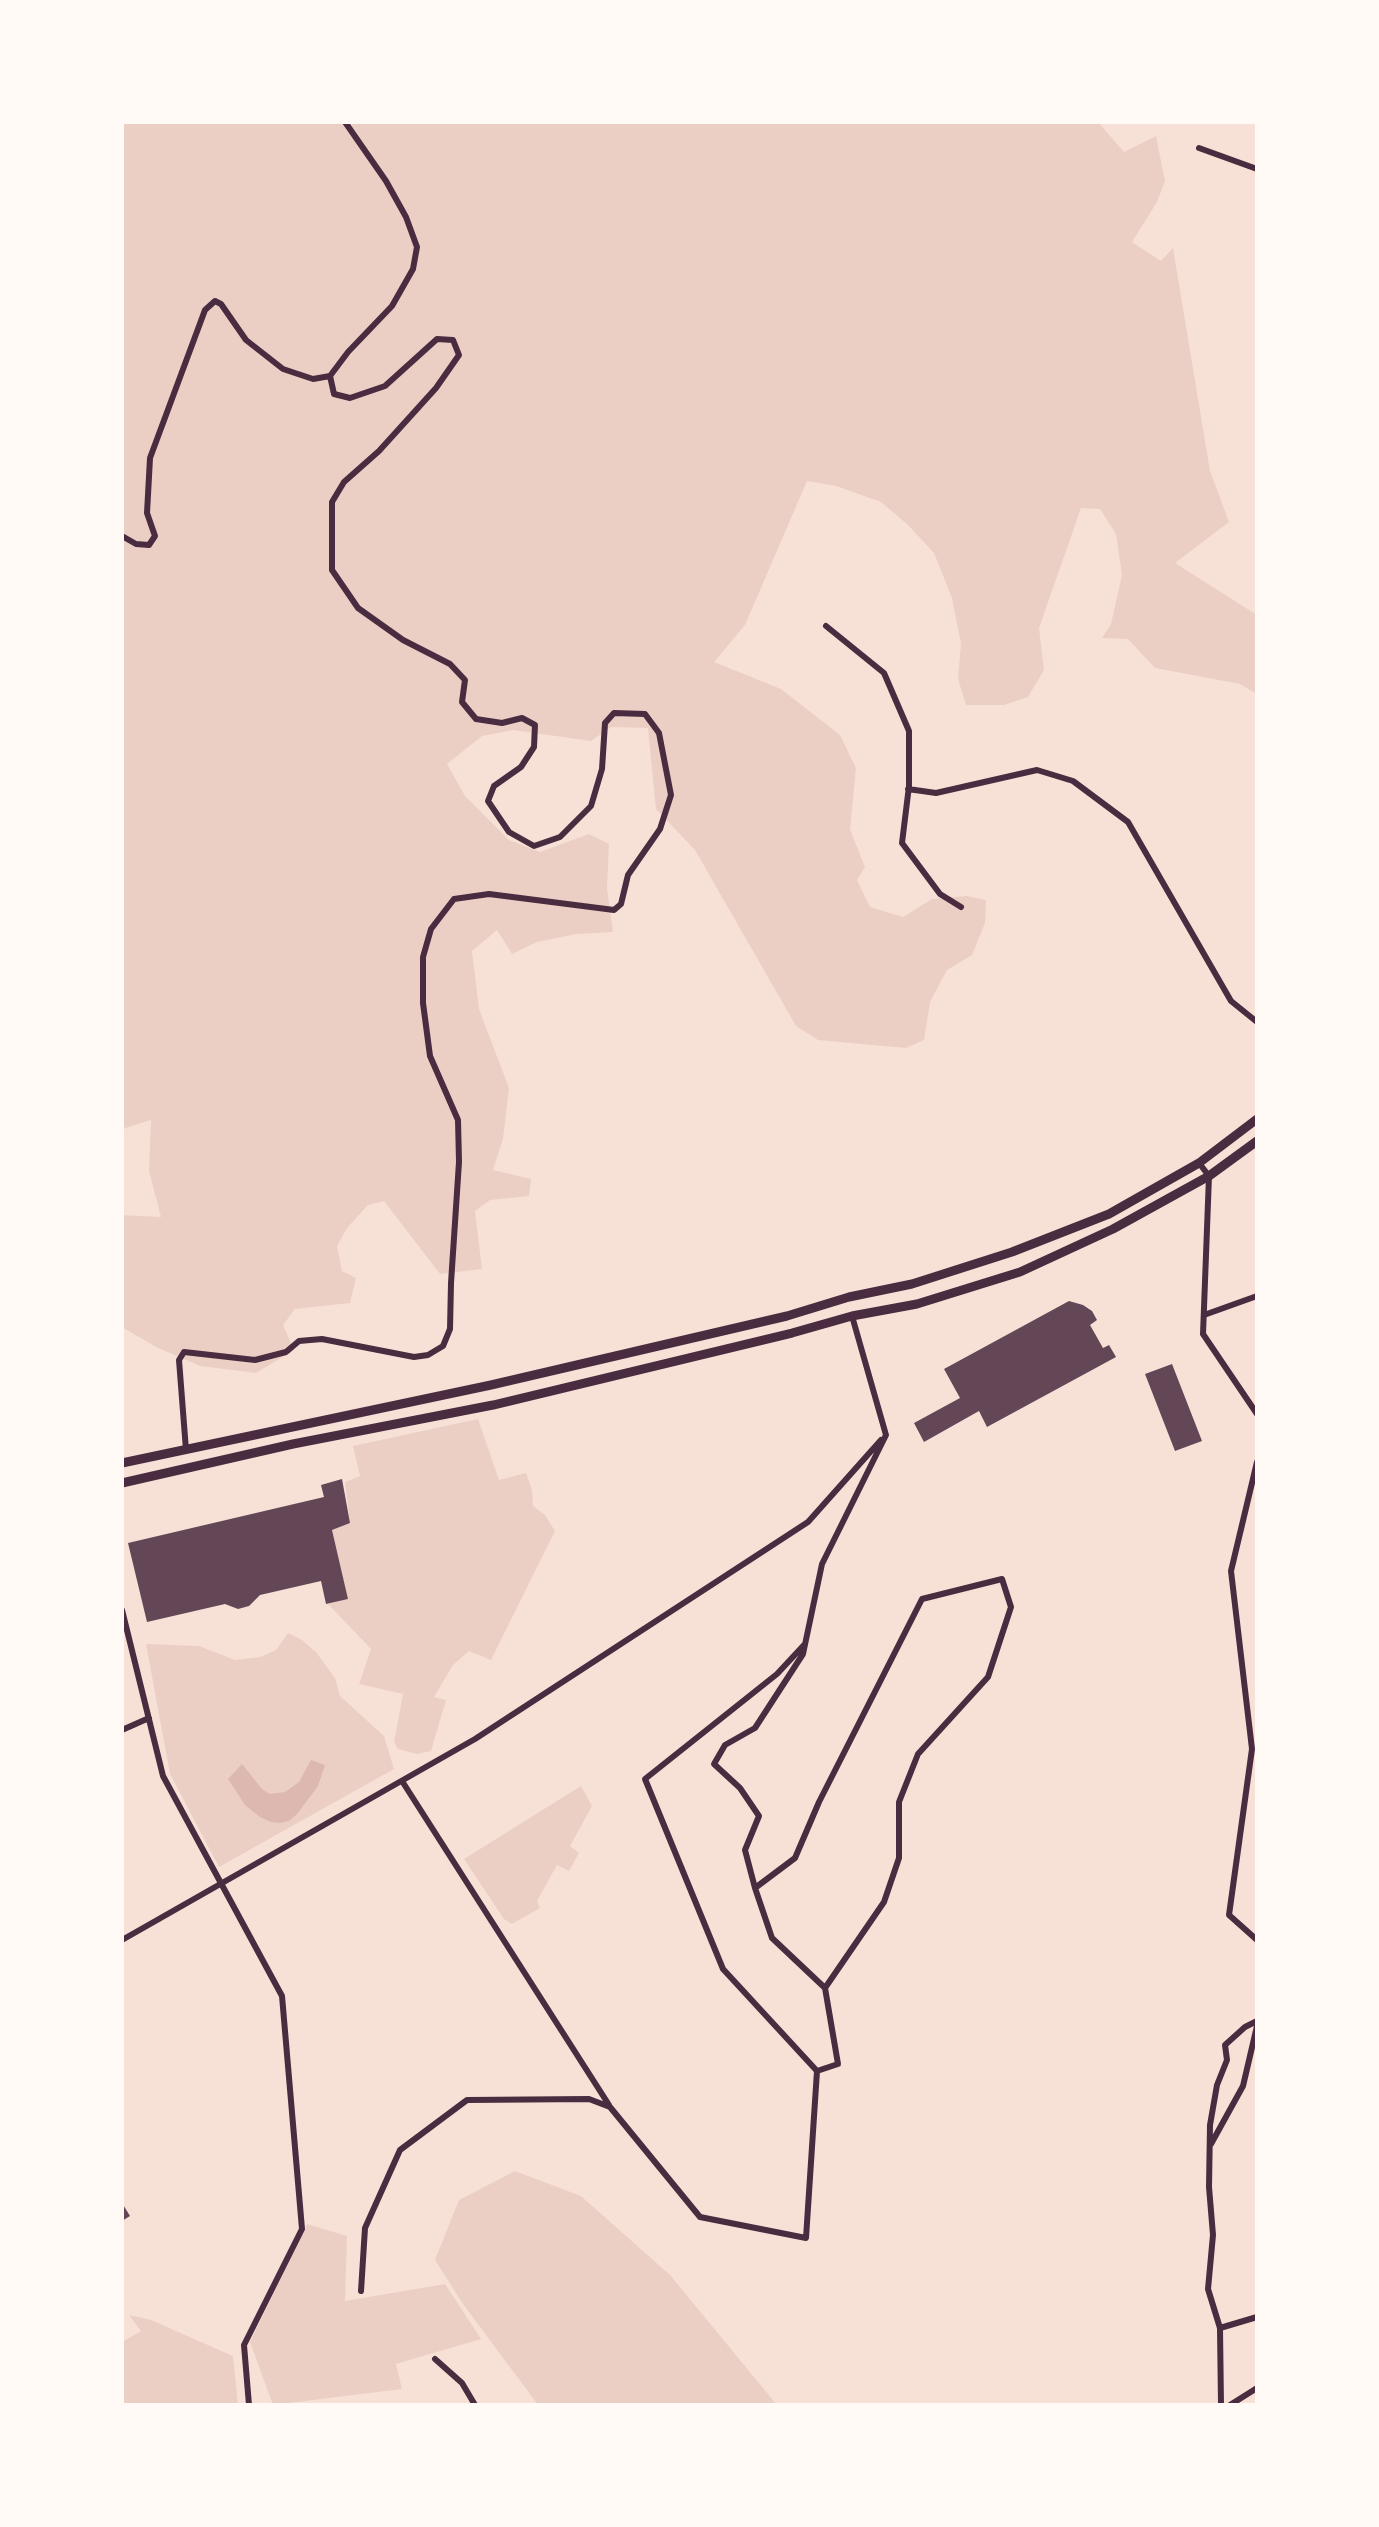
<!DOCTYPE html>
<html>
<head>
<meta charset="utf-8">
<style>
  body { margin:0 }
  #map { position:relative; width:1379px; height:2527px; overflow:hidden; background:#f7e1d7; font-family:Rubik,sans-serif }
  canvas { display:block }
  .frame { position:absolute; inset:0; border:124px solid #fffaf5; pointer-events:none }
</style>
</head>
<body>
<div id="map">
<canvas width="1379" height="2527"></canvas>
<div class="frame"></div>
</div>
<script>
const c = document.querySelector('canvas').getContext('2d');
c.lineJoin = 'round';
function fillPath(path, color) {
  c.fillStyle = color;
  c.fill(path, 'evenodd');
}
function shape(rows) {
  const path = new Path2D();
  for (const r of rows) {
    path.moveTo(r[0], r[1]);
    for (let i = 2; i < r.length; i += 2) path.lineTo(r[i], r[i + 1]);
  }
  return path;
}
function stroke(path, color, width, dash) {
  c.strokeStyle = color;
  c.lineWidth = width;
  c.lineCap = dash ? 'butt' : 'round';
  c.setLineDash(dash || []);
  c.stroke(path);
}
const green = shape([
  [122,122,1098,122,1124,152,1156,136,1165,181,1157,202,1132,242,1161,261,1173,248,1210,471,1229,522,1175,563,1257,615,1257,694,1240,684,1155,668,1128,639,1102,638,1111,624,1122,575,1116,534,1100,509,1081,508,1039,628,1044,670,1028,697,1004,705,966,705,958,679,961,644,952,598,934,553,908,525,881,502,836,486,807,481,745,625,714,662,781,689,840,735,856,768,850,829,865,867,857,880,870,907,903,917,932,899,967,896,986,900,985,923,972,955,947,970,930,1002,924,1040,906,1048,818,1040,796,1026,695,850,656,809,648,728,611,727,591,741,513,730,482,736,447,764,465,796,509,840,540,852,589,834,609,844,607,888,613,932,577,934,537,942,512,954,497,930,472,951,479,1009,509,1088,503,1139,493,1170,531,1179,529,1196,490,1200,475,1211,482,1269,440,1274,384,1201,368,1205,347,1228,337,1246,342,1271,356,1278,350,1303,295,1309,283,1325,294,1350,256,1373,200,1366,156,1347,122,1327,122,1215,161,1217,149,1171,151,1120,122,1129],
  [478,1419,499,1480,526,1473,532,1490,533,1506,545,1515,555,1531,491,1660,469,1651,453,1665,434,1697,446,1700,431,1751,417,1754,398,1749,394,1742,403,1694,359,1684,371,1649,328,1604,348,1599,332,1530,350,1523,345,1482,360,1476,353,1446],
  [288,1633,302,1640,316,1652,335,1678,340,1696,384,1736,394,1769,219,1867,170,1774,146,1644,199,1646,235,1660,260,1657,276,1650],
  [581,1786,592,1806,570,1846,579,1853,569,1871,557,1865,537,1901,540,1908,512,1924,504,1919,464,1859],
  [515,2171,581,2196,670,2275,777,2405,538,2405,463,2304,435,2260,459,2200],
  [307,2224,347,2236,345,2301,445,2284,481,2339,396,2364,402,2389,273,2405,250,2342],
  [129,2315,151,2320,233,2356,238,2405,122,2405,122,2342,141,2331]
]);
const water = shape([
  [311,1760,325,1765,318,1786,297,1814,289,1821,280,1823,271,1822,260,1817,245,1805,228,1779,242,1764,262,1789,270,1794,285,1792,299,1782]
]);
const building = shape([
  [1069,1301,1083,1305,1092,1311,1097,1320,1090,1325,1103,1348,1109,1345,1116,1357,987,1427,979,1411,924,1442,914,1423,960,1398,944,1369],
  [1172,1364,1202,1441,1175,1451,1145,1374],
  [342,1479,350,1523,332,1530,348,1599,326,1604,321,1581,260,1595,249,1606,238,1609,225,1604,147,1622,128,1543,324,1497,321,1485],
  [122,2203,130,2216,122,2221]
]);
const minor = shape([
  [1199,148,1257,169],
  [122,536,136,544,149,545,155,536,147,513,150,458,205,310,215,301,221,304,246,340,283,369,313,379,330,376],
  [826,626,884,673,909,731,909,786,902,843,940,894,961,907],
  [908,789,936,793,1037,770,1073,781,1128,822,1231,1001,1257,1022],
  [1199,1163,1209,1176,1203,1334,1257,1414],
  [1204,1315,1257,1296],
  [186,1450,179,1360,184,1352,255,1360,286,1352,299,1341,322,1339,414,1357,428,1355,443,1346,450,1329,451,1283,459,1162,458,1120,430,1056,423,1003,423,957,431,929,454,899,489,894,614,910,621,904,628,875,660,829,671,795,659,733,645,714,614,713,605,723,602,769,591,806,560,837,534,846,509,832,488,801,494,786,521,767,534,747,535,725,522,718,502,723,476,719,462,702,465,680,450,664,403,640,358,608,332,570,332,502,344,482,379,451,436,388,459,355,453,340,437,339,385,386,350,398,334,394,330,376,348,352,392,306,413,269,417,247,406,217,386,181,345,122],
  [1257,1462,1231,1571,1252,1749,1229,1915,1257,1940],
  [122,1610,163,1776,282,1996,302,2229,244,2345,249,2405],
  [122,1730,149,1718],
  [402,1781,609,2105],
  [755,1888,772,1938,825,1988],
  [122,1940,475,1739,808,1522,881,1440],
  [817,2071,838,2064,825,1988,884,1902,899,1858,899,1802,918,1754,988,1677,1011,1607,1002,1579,922,1599,819,1802,795,1858,755,1888,745,1850,759,1816,740,1788,714,1764,725,1745,755,1728,803,1654,822,1564,886,1435,852,1316],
  [1211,2144,1243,2086,1257,2026],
  [361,2291,365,2228,400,2150,467,2100,589,2099,610,2107,700,2217,806,2238,817,2071,723,1969,645,1779,777,1674,804,1645],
  [1220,2328,1257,2317],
  [435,2359,462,2383,475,2405],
  [1221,2405,1220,2328,1208,2289,1213,2235,1209,2187,1210,2125,1217,2085,1227,2060,1225,2045,1245,2027,1257,2021],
  [1230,2405,1257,2388]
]);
const primary = shape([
  [122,1463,491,1385,787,1316,849,1297,912,1284,1012,1252,1109,1214,1199,1163,1257,1119],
  [122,1483,293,1444,493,1405,792,1333,852,1316,917,1304,1020,1272,1113,1229,1209,1176,1257,1141]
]);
fillPath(green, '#ebcfc5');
fillPath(water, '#dcb8b0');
fillPath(building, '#644757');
stroke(minor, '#4a2c40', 6);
stroke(primary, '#4a2c40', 9);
</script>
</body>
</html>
